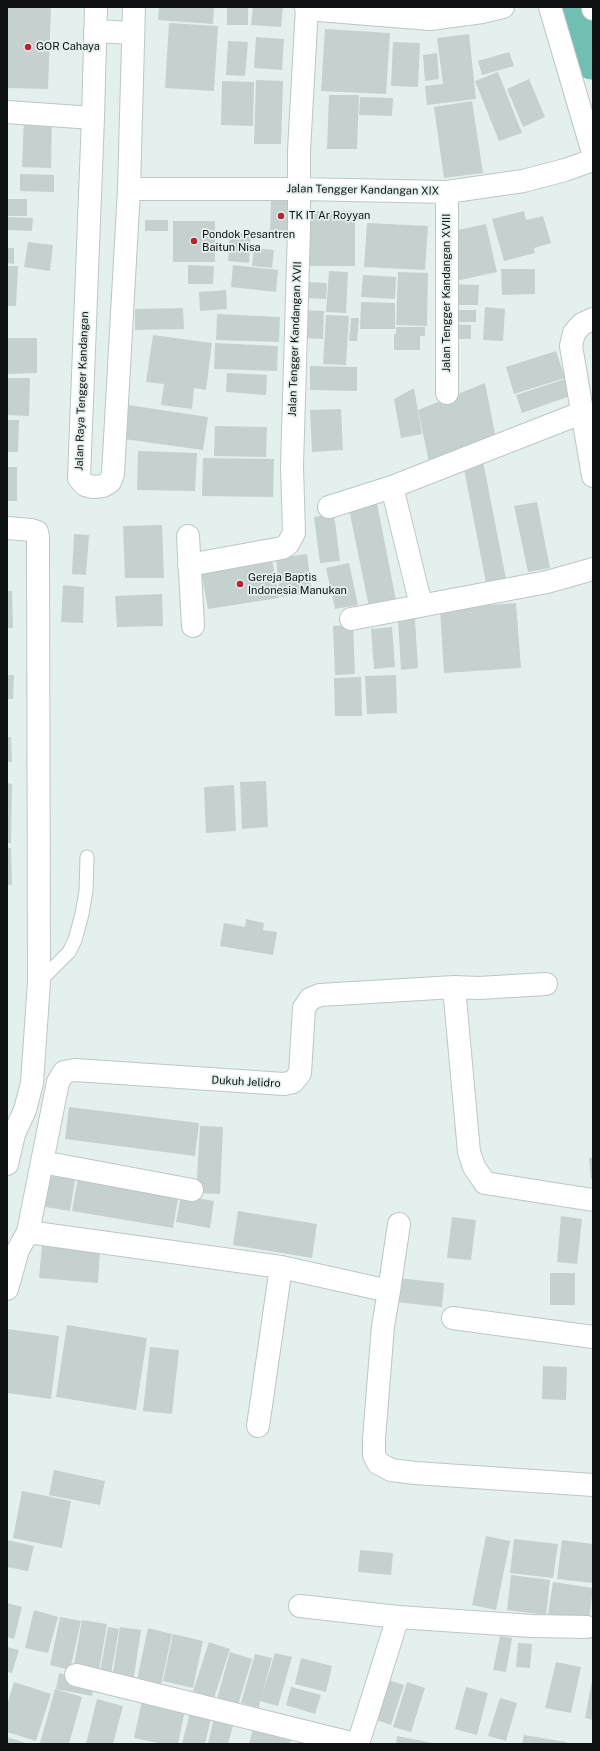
<!DOCTYPE html>
<html>
<head>
<meta charset="utf-8">
<style>
  body { margin:0 }
  #map { position:relative; width:600px; height:1751px; overflow:hidden; background:#e4f0ee; font-family:"Public Sans",sans-serif }
  canvas { display:block }
  .frame { position:absolute; inset:0; border:8px solid #0d1111; pointer-events:none }
</style>
</head>
<body>
<div id="map">
<canvas width="600" height="1751"></canvas>
<div class="frame"></div>
</div>
<script>
const c = document.querySelector('canvas').getContext('2d');
c.lineJoin = 'round';
function shape(rows) {
  const path = new Path2D();
  for (const r of rows) {
    path.moveTo(r[0], r[1]);
    for (let i = 2; i < r.length; i += 2) path.lineTo(r[i], r[i + 1]);
  }
  return path;
}
function stroke(path, color, width, dash) {
  c.strokeStyle = color;
  c.lineWidth = width;
  c.lineCap = dash ? 'butt' : 'round';
  c.setLineDash(dash || []);
  c.stroke(path);
}
function fillPath(path, color) {
  c.fillStyle = color;
  c.fill(path, 'evenodd');
}
function write(font, color, halo, rows, align = 'center') {
  c.font = font + ' "Public Sans",sans-serif';
  c.lineWidth = 3.5;
  c.setLineDash([]);
  c.textBaseline = 'middle';
  c.strokeStyle = halo;
  c.fillStyle = color;
  for (const [text, x, y, turn = 0] of rows) {
    c.save();
    c.translate(x, y);
    c.rotate((+turn || 0) * Math.PI / 180);
    c.textAlign = isNaN(turn) ? turn : align;
    if (halo) c.strokeText(text, 0, 0);
    c.fillText(text, 0, 0);
    c.restore();
  }
}
const river = shape([
  [577,7,593,55]
]);
const building = shape([
  [7,7,51,7,48,89,7,88],
  [159,7,214,7,213,24,158,20],
  [227,7,248,7,248,25,227,25],
  [253,7,283,7,281,27,251,25],
  [169,23,218,26,214,91,165,88],
  [325,29,390,33,386,94,321,91],
  [469,34,476,99,427,105,425,86,443,84,437,38],
  [256,37,284,39,282,70,254,68],
  [228,41,248,42,245,76,226,75],
  [393,42,420,43,418,87,391,86],
  [509,52,514,66,482,75,478,61],
  [437,53,439,79,425,81,423,55],
  [498,72,522,133,499,141,475,81],
  [529,79,545,117,523,127,507,89],
  [256,80,283,81,281,144,254,144],
  [222,81,254,82,253,126,221,125],
  [329,95,359,95,357,149,327,149],
  [360,97,393,98,392,116,359,115],
  [472,101,483,173,444,178,434,107],
  [24,116,52,117,51,168,22,167],
  [20,174,54,175,54,192,20,191],
  [7,199,27,199,27,216,7,216],
  [271,200,292,200,292,232,270,232],
  [310,211,355,211,355,266,310,266],
  [524,211,526,220,543,216,551,243,534,248,535,253,504,261,492,219],
  [7,217,33,218,32,231,7,230],
  [145,220,168,220,168,231,145,231],
  [173,221,215,221,215,262,173,262],
  [367,223,428,226,425,270,364,267],
  [486,224,497,272,451,282,453,231],
  [230,232,251,234,249,263,228,261],
  [28,242,53,245,50,271,24,267],
  [7,248,14,248,14,264,7,263],
  [254,248,274,250,272,268,252,266],
  [188,265,214,266,213,284,188,284],
  [233,265,278,270,276,292,231,287],
  [7,266,18,266,16,306,7,306],
  [501,269,535,269,535,294,502,295],
  [329,271,348,272,346,313,326,312],
  [398,272,428,273,427,326,396,325],
  [363,275,396,277,395,299,361,297],
  [307,282,327,283,326,299,307,298],
  [449,284,479,285,478,305,449,305],
  [226,290,227,309,200,311,199,292],
  [361,302,395,303,395,329,360,329],
  [485,307,505,309,503,341,483,340],
  [183,308,184,329,135,330,135,309],
  [303,310,324,311,323,339,303,338],
  [450,310,476,310,476,322,450,322],
  [217,314,280,317,279,342,216,340],
  [326,315,349,316,346,365,323,364],
  [351,318,359,318,357,341,349,341],
  [449,324,471,325,471,339,448,339],
  [396,327,425,327,425,336,420,336,420,350,394,350,394,334,396,334],
  [153,335,212,343,206,390,194,388,192,409,161,405,164,384,146,382],
  [7,338,37,338,37,373,7,374],
  [215,343,278,346,277,371,214,369],
  [556,351,565,378,514,394,506,367],
  [310,366,357,367,357,391,310,390],
  [227,373,267,375,266,395,226,392],
  [7,378,30,378,29,416,7,415],
  [565,379,570,396,522,413,516,395],
  [485,383,496,439,429,462,418,410],
  [414,388,422,434,401,438,394,399],
  [128,405,208,417,203,450,124,439],
  [341,409,343,450,312,452,310,410],
  [7,420,19,420,18,452,7,452],
  [215,426,267,427,266,457,214,456],
  [138,451,197,453,195,491,137,490],
  [203,458,274,459,273,497,202,496],
  [483,461,506,579,486,583,463,464],
  [7,467,17,467,17,501,7,501],
  [537,502,550,568,528,572,514,506],
  [377,503,397,606,370,612,349,509],
  [334,514,340,561,320,563,314,517],
  [162,525,164,578,125,578,123,526],
  [74,534,89,535,86,575,72,574],
  [307,554,312,593,280,597,276,558],
  [272,559,279,598,208,609,201,571],
  [349,563,358,605,335,609,326,568],
  [63,585,84,587,83,623,61,622],
  [7,591,12,591,13,628,7,628],
  [162,594,163,626,117,627,115,596],
  [516,603,521,668,444,673,440,609],
  [415,619,418,668,401,670,398,620],
  [353,625,355,674,335,675,333,626],
  [392,627,395,667,374,669,371,629],
  [7,675,14,675,13,699,7,699],
  [396,675,397,713,367,714,365,676],
  [361,677,362,716,335,716,334,678],
  [7,737,11,737,12,762,7,762],
  [266,781,268,827,242,829,240,782],
  [7,783,12,784,11,843,7,843],
  [234,785,236,831,206,833,204,787],
  [7,848,11,848,12,885,7,885],
  [246,919,264,923,263,930,277,932,273,955,220,946,224,923,245,927],
  [69,1107,199,1123,195,1156,65,1139],
  [200,1126,223,1127,220,1194,196,1193],
  [589,1158,593,1158,593,1179,591,1179],
  [45,1169,76,1174,70,1211,39,1206],
  [78,1177,179,1193,173,1228,72,1211],
  [181,1195,214,1201,210,1228,176,1222],
  [238,1211,317,1224,312,1258,233,1245],
  [561,1216,582,1219,577,1264,557,1262],
  [452,1217,476,1220,471,1260,447,1258],
  [42,1245,100,1250,98,1283,39,1278],
  [550,1273,575,1273,575,1305,550,1305],
  [398,1278,444,1283,442,1307,395,1302],
  [67,1325,147,1338,136,1410,56,1397],
  [7,1329,59,1336,51,1399,7,1393],
  [150,1347,179,1350,172,1414,143,1411],
  [543,1366,567,1367,566,1400,542,1399],
  [54,1470,105,1481,100,1505,49,1495],
  [22,1491,71,1501,62,1548,13,1538],
  [486,1536,510,1541,496,1610,472,1605],
  [514,1539,558,1544,553,1578,510,1573],
  [7,1540,34,1546,28,1571,7,1567],
  [562,1540,593,1544,593,1583,557,1579],
  [360,1550,393,1553,391,1575,358,1572],
  [511,1575,550,1580,546,1615,507,1610],
  [553,1582,593,1588,589,1620,548,1614],
  [7,1603,22,1607,14,1639,7,1637],
  [34,1610,58,1617,48,1653,25,1648],
  [60,1617,81,1621,70,1670,50,1665],
  [82,1620,107,1624,98,1676,73,1671],
  [108,1627,119,1629,111,1674,100,1672],
  [120,1627,141,1630,133,1683,112,1679],
  [148,1628,172,1634,161,1685,137,1680],
  [173,1634,203,1641,193,1688,163,1681],
  [500,1636,512,1638,506,1672,493,1670],
  [209,1642,230,1649,214,1698,193,1691],
  [518,1643,532,1644,530,1668,516,1667],
  [7,1647,19,1650,12,1673,7,1672],
  [230,1652,252,1659,238,1705,217,1699],
  [275,1653,292,1657,278,1706,260,1701,259,1708,241,1703,255,1654,272,1658,262,1696],
  [301,1658,332,1666,326,1692,295,1684],
  [556,1662,581,1667,571,1713,545,1708],
  [59,1673,95,1681,92,1696,56,1689],
  [389,1680,404,1685,391,1725,376,1720],
  [592,1680,593,1680,593,1720,585,1718],
  [14,1682,51,1694,36,1741,7,1732,7,1705],
  [407,1682,425,1688,411,1732,393,1727],
  [291,1687,321,1695,315,1714,286,1705],
  [466,1687,488,1693,477,1735,455,1729],
  [55,1689,82,1697,69,1744,40,1743],
  [143,1696,186,1705,178,1744,163,1744,134,1738],
  [500,1698,517,1703,506,1741,488,1736],
  [97,1699,123,1706,113,1744,86,1744],
  [191,1709,212,1714,205,1744,182,1744],
  [215,1713,235,1718,228,1744,208,1744],
  [255,1721,293,1731,290,1744,249,1744],
  [524,1735,566,1742,566,1744,522,1744],
  [397,1736,433,1743,433,1744,396,1744],
  [7,1737,29,1744,7,1744]
]);
const lane = shape([
  [39,982,69,952,75,940,82,914,86,891,87,857]
]);
const street = shape([
  [96,7,93,118,79,478,85,485,93,487,103,486,110,482,113,474,129,189,134,7],
  [550,7,593,153],
  [593,7,593,9],
  [306,9,430,19,482,12,503,7],
  [95,31,133,33],
  [7,112,93,118],
  [129,189,298,189,447,192,523,181,565,170,593,160],
  [447,192,447,393],
  [593,319,582,324,574,333,571,346,593,476],
  [392,487,421,605],
  [329,507,392,487,581,413],
  [7,528,31,530,37,532,38,537,39,982,32,1083,25,1110,14,1134,7,1164],
  [188,536,193,626],
  [189,565,282,548,288,544,294,533,292,466,299,229,299,151,307,7],
  [351,619,547,582,593,569],
  [454,987,469,1152,474,1167,485,1183,593,1200],
  [42,1162,192,1190],
  [28,1232,281,1267,389,1291,399,1224],
  [7,1289,18,1250,28,1232,58,1082,64,1072,75,1070,284,1084,293,1082,300,1073,304,1008,310,999,320,995,454,987,479,988,546,984],
  [389,1291,383,1326,374,1439,374,1455,378,1463,391,1470,415,1473,593,1485],
  [453,1318,593,1337],
  [258,1426,281,1267],
  [300,1606,398,1617,532,1626,587,1627],
  [76,1675,355,1744],
  [358,1744,398,1617]
]);
const markers = [
  [28,47,4,"#b52430"],
  [281,216,4,"#b52430"],
  [194,241,4,"#b52430"],
  [240,584,4,"#b52430"]
];
const poiNames = [
  ["GOR Cahaya",36,47],
  ["TK IT Ar Royyan",289,216],
  ["Pondok Pesantren",202,235],
  ["Baitun Nisa",202,248],
  ["Gereja Baptis",248,578],
  ["Indonesia Manukan",248,591]
];
const streetNames = [
  ["Jalan Tengger Kandangan XIX",363,190,1],
  ["Jalan Tengger Kandangan XVIII",447,293,-90],
  ["Jalan Tengger Kandangan XVII",295,339,-88],
  ["Jalan Raya Tengger Kandangan",82,391,-88],
  ["Dukuh Jelidro",246,1082,3]
];
stroke(river, '#71beb3', 49);
fillPath(building, '#c5d1cf');
stroke(lane, '#bbc7c5', 15);
stroke(street, '#bbc7c5', 24);
stroke(lane, '#fff', 13);
stroke(street, '#fff', 22);
for (const [x, y, r, color] of markers) {
  const dot = new Path2D();
  dot.arc(x, y, r, 0, 2 * Math.PI);
  c.fillStyle = color;
  c.fill(dot);
  stroke(dot, '#e4f0ee', 1.5);
}
write('11px', '#0d1111', '#e4f0ee', poiNames, 'left');
write('11px', '#0d1111', '#e4f0ee', streetNames);
</script>
</body>
</html>
